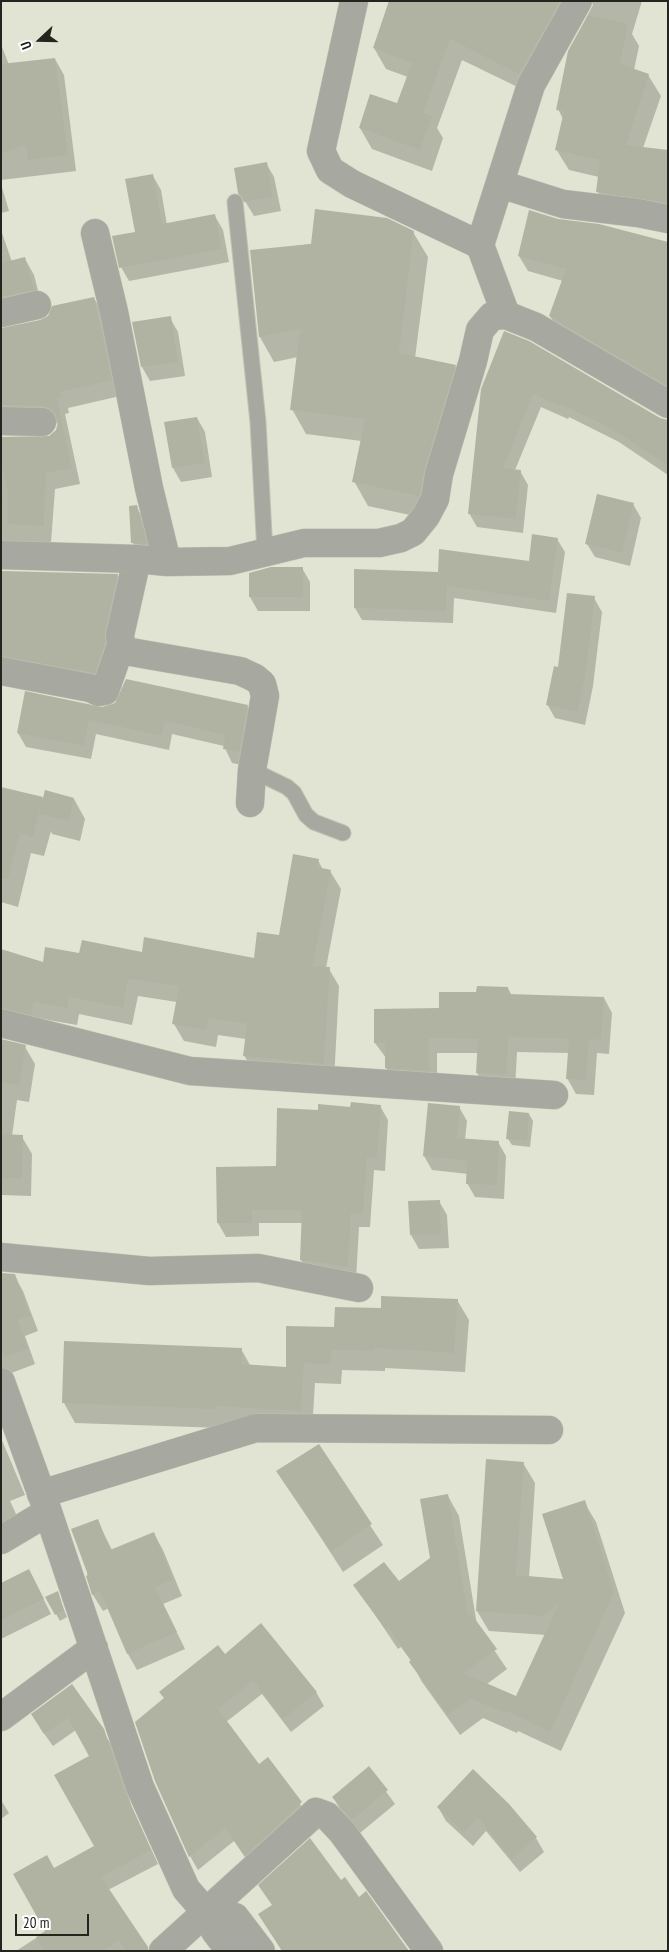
<!DOCTYPE html>
<html>
<head>
<meta charset="utf-8">
<style>
  body { margin:0 }
  #map { position:relative; width:669px; height:1952px; overflow:hidden; background:#e1e4d2; font-family:"PT Sans Narrow",sans-serif }
  canvas { display:block }
  .frame { position:absolute; inset:0; border:2px solid #24251e; pointer-events:none }
  .north { position:absolute; left:15px; top:15px; width:50px; height:50px; -webkit-text-stroke:4px #fff; paint-order:stroke; rotate:249deg; font-size:14px; font-weight:700; line-height:20px; text-align:center; color:#24251e }
  .north::after { content:''; display:block; margin:auto; width:18px; height:22px; background:#24251e; clip-path:polygon(50% 0,100% 100%,50% 72%,0 100%) }
  .scale { position:absolute; left:15px; top:1914px; width:74px; height:22px; box-sizing:border-box; border:2px solid #24251e; border-top:0; padding-left:6px; font-size:15px; line-height:18px; white-space:nowrap; color:#24251e; -webkit-text-stroke:4px #fff; paint-order:stroke }
</style>
</head>
<body>
<div id="map">
<canvas width="669" height="1952"></canvas>
<div class="frame"></div>
<div class="north">U</div>
<div class="scale">20 m</div>
</div>
<script>
const c = document.querySelector('canvas').getContext('2d');
c.lineJoin = 'round';
function fillPath(path, color) {
  c.fillStyle = color;
  c.fill(path, 'evenodd');
}
function shape(rows) {
  const path = new Path2D();
  for (const r of rows) {
    path.moveTo(r[0], r[1]);
    for (let i = 2; i < r.length; i += 2) path.lineTo(r[i], r[i + 1]);
  }
  return path;
}
function stroke(path, color, width, dash) {
  c.strokeStyle = color;
  c.lineWidth = width;
  c.lineCap = dash ? 'butt' : 'round';
  c.setLineDash(dash || []);
  c.stroke(path);
}
const shadow = shape([
  [389,1,589,1,532,94,462,60,437,128,443,138,432,171,372,149,360,128,397,105,408,77,386,69,374,48],
  [591,1,642,1,632,34,639,46,634,70,648,75,661,96,643,148,668,151,668,222,610,213,598,192,599,177,569,170,556,149,563,119,558,109,569,51,593,5],
  [1,44,9,65,55,59,64,75,76,171,1,180],
  [266,163,274,177,281,211,254,216,240,193],
  [153,176,161,190,167,225,215,216,223,230,229,262,129,281,121,267,136,233],
  [1,184,9,211,1,213],
  [1,230,12,262,25,259,34,275,42,306,1,317],
  [413,232,428,257,415,358,455,366,469,390,433,520,368,506,354,481,362,441,306,434,292,409,298,357,274,362,260,337,251,251],
  [668,243,668,395,559,332,550,316,563,281,528,271,519,256],
  [94,298,103,314,120,396,68,408,69,413,65,414,80,484,55,489,50,556,1,559,1,438,50,437,56,431,59,424,52,422,1,425,1,329,41,321],
  [170,318,178,332,185,376,150,381,142,367],
  [505,333,660,419,668,421,668,475,619,442,569,417,568,419,541,407,515,470,520,471,528,485,523,533,477,527,469,513],
  [197,418,205,432,212,477,181,482,173,468],
  [633,504,641,518,630,566,595,557,587,544],
  [136,507,145,521,154,558,141,557,133,543],
  [557,539,565,552,556,613,454,598,453,623,362,620,355,608,439,574,530,562],
  [302,568,310,582,310,611,258,611,250,597],
  [1,572,117,575,126,591,104,689,1,674],
  [594,598,602,612,593,686,585,725,555,718,547,704,560,668],
  [247,706,255,720,247,766,232,763,224,746,172,734,169,750,96,734,91,759,26,747,18,733,102,709],
  [1,788,42,799,44,801,74,799,85,819,80,841,52,834,51,831,44,856,31,853,18,907,1,902],
  [318,860,323,870,330,871,341,889,326,968,329,969,339,986,334,1081,254,1073,244,1055,246,1039,218,1035,216,1047,184,1041,174,1024,177,1002,138,996,132,1025,79,1014,77,1025,43,1019,41,1032,1,1029,1,951,44,963,80,954,143,954,255,959,280,936],
  [508,988,512,996,604,998,612,1013,609,1054,597,1053,594,1095,576,1094,567,1078,569,1053,517,1052,515,1089,486,1088,477,1073,479,1053,437,1053,437,1086,395,1083,386,1068,386,1058,375,1043,440,1009,478,994],
  [1,1040,25,1047,35,1064,29,1102,17,1100,12,1136,22,1137,32,1154,31,1196,1,1195],
  [380,1106,388,1120,385,1171,374,1170,370,1227,359,1227,356,1280,309,1274,301,1260,303,1223,259,1223,259,1236,226,1237,218,1223,277,1167,319,1111],
  [459,1107,467,1121,465,1140,498,1142,506,1156,504,1199,475,1197,467,1183,468,1174,432,1170,424,1156],
  [529,1114,533,1121,530,1147,512,1145,508,1139],
  [439,1201,447,1215,449,1248,419,1249,411,1235],
  [1,1273,14,1275,23,1291,38,1331,25,1336,35,1364,1,1377],
  [457,1300,469,1320,465,1372,385,1368,385,1371,342,1370,341,1384,315,1383,312,1431,75,1423,64,1403,241,1349,250,1365,287,1368,336,1328],
  [1,1438,25,1495,10,1501,23,1529,1,1542],
  [318,1446,383,1545,343,1572,278,1471],
  [523,1463,535,1483,529,1578,564,1581,584,1502,596,1522,625,1613,561,1751,518,1731,517,1733,483,1718,460,1735,422,1682,411,1661,401,1647,398,1649,355,1585,398,1583,431,1559,448,1496,459,1516,477,1625,507,1669,487,1684,517,1697,546,1635,489,1631,477,1611],
  [97,1520,112,1550,154,1534,163,1550,182,1596,163,1604,185,1649,137,1670,128,1654,109,1608,103,1611,93,1595,87,1576],
  [1,1584,37,1586,51,1614,1,1639],
  [57,1592,67,1617,60,1621,47,1598],
  [225,1656,316,1692,324,1706,291,1732,262,1694,226,1722,258,1766,268,1759,309,1817,253,1869,234,1841,198,1870,190,1856],
  [72,1686,111,1744,132,1807,158,1864,108,1890,147,1951,16,1951,47,1931,54,1869,96,1847,91,1757,76,1730,53,1746,40,1728],
  [369,1768,395,1804,360,1833,341,1811,333,1797],
  [1,1800,9,1813,1,1819],
  [508,1805,536,1838,544,1852,520,1872,486,1831,473,1846,446,1821,438,1807]
]);
const building = shape([
  [389,1,560,1,519,74,450,39,423,113,432,116,420,150,359,128,370,94,397,103,412,63,373,48],
  [588,15,628,24,620,64,649,74,626,145,668,150,668,203,596,192,600,160,555,150,564,111,556,110,568,51],
  [55,58,68,155,28,160,26,145,1,153,1,64],
  [267,162,273,197,244,202,238,193,234,168],
  [153,174,162,224,215,214,222,249,119,268,112,236,135,232,125,179],
  [315,209,387,218,414,231,399,353,456,365,424,470,419,496,352,482,365,419,290,410,300,329,259,337,250,250,311,244],
  [529,210,558,219,599,224,668,242,668,386,549,316,566,269,518,256],
  [25,257,34,290,1,297,1,263],
  [94,297,112,380,60,392,61,397,57,398,72,468,46,473,44,526,7,524,8,494,1,461,1,437,49,436,56,430,58,422,56,415,51,409,43,406,1,405,1,328,40,320,48,316,52,306],
  [171,316,178,362,141,367,132,322],
  [504,331,529,341,660,418,668,420,668,466,610,428,561,404,560,406,533,394,503,468,521,470,516,519,468,514,481,389],
  [197,417,205,463,172,468,164,422],
  [597,494,634,503,622,553,585,544],
  [137,505,147,544,131,543,129,506],
  [532,534,558,538,549,601,447,586,446,611,354,608,354,569,438,572,439,549,529,561],
  [271,567,303,567,303,597,249,597,249,573],
  [1,571,118,574,105,632,105,643,95,673,1,656],
  [567,593,595,596,586,672,577,712,546,705,554,666,558,667],
  [126,679,248,705,239,752,223,749,225,735,165,721,161,736,89,720,84,746,17,733,25,691,102,707,115,703],
  [1,787,43,797,33,837,20,833,8,879,1,878],
  [45,790,74,798,69,821,39,814],
  [293,854,319,859,317,867,331,870,313,966,330,967,324,1064,243,1056,247,1024,209,1018,206,1030,172,1024,179,986,128,979,123,1008,69,997,67,1008,34,1002,31,1015,1,1008,1,949,43,962,45,947,79,953,82,940,142,952,144,937,254,958,257,932,279,935],
  [477,986,508,987,508,994,604,997,601,1040,589,1039,586,1080,566,1079,569,1039,508,1037,507,1074,476,1073,478,1039,429,1038,429,1071,385,1068,385,1043,374,1043,374,1009,439,1008,439,992,476,992],
  [1,1039,26,1045,19,1085,1,1082],
  [351,1102,381,1105,377,1158,367,1157,363,1214,351,1213,348,1267,300,1260,302,1210,252,1210,252,1223,217,1223,216,1167,276,1166,277,1108,318,1110,318,1104,350,1107],
  [428,1103,460,1106,457,1138,499,1141,497,1185,466,1184,467,1161,423,1156],
  [509,1111,529,1113,527,1141,506,1139],
  [1,1134,23,1135,22,1178,1,1178],
  [440,1200,441,1234,410,1235,408,1201],
  [1,1273,15,1274,30,1316,18,1320,28,1349,5,1357,1,1346],
  [381,1296,458,1299,454,1353,375,1348,374,1351,331,1350,331,1364,304,1363,301,1411,215,1406,215,1409,62,1403,64,1341,242,1348,241,1364,286,1367,286,1326,334,1327,335,1307,381,1308],
  [319,1444,372,1524,331,1552,276,1471],
  [486,1459,524,1462,516,1575,563,1579,542,1514,585,1500,614,1592,550,1732,507,1711,506,1713,471,1699,448,1715,409,1662,411,1660,389,1628,386,1630,353,1585,384,1562,399,1581,430,1558,420,1499,448,1494,468,1615,472,1615,497,1649,463,1673,516,1696,559,1603,542,1616,476,1611],
  [98,1519,110,1550,154,1532,173,1580,155,1587,177,1632,127,1654,100,1591,92,1595,86,1576,88,1575,71,1529],
  [29,1569,44,1599,1,1620,1,1583],
  [58,1591,64,1610,55,1615,45,1597],
  [261,1623,317,1692,283,1719,253,1681,218,1709,259,1764,268,1757,302,1802,245,1856,225,1828,189,1857,155,1781,135,1722,164,1698,159,1692,218,1645,225,1654],
  [72,1684,104,1729,125,1792,151,1850,101,1877,148,1947,148,1951,126,1951,119,1940,103,1951,44,1951,36,1937,45,1931,13,1874,47,1855,54,1868,94,1846,54,1775,89,1756,68,1718,44,1734,31,1714],
  [369,1766,388,1790,352,1820,332,1797],
  [473,1769,509,1804,537,1837,512,1859,478,1818,464,1833,437,1807],
  [310,1838,341,1880,345,1877,359,1897,366,1891,409,1951,282,1951,258,1914,272,1905,258,1885]
]);
const service = shape([
  [235,202,258,422,265,553],
  [252,770,287,787,294,793,306,815,314,822,343,833]
]);
const minor = shape([
  [354,1,321,151,330,170,352,184,480,245,506,315],
  [500,184,563,204,638,213,668,219],
  [95,233,114,312,149,488,167,562],
  [480,245,531,85,578,1],
  [1,313,37,305],
  [1,421,42,422],
  [1,555,137,559,167,562,230,561,304,543,379,543,401,538,413,532,426,516,435,499,439,474,473,361,480,330,492,316,506,315,536,327,668,404],
  [137,559,120,635,121,645,125,651,240,671,255,678,262,684,265,696,252,770,250,803],
  [1,671,90,688,99,692,105,691,121,645],
  [1,1023,190,1071,554,1095],
  [1,1257,149,1271,258,1268,359,1288],
  [1,1382,48,1512,140,1787,186,1889,205,1911,215,1931,230,1951],
  [41,1494,256,1428,549,1430],
  [1,1540,48,1512],
  [1,1717,94,1648],
  [205,1911,235,1917,261,1951],
  [163,1951,316,1812,327,1816,342,1832,429,1951]
]);
fillPath(shadow, '#0003');
fillPath(building, '#b0b3a1');
stroke(service, '#bfc2b2', 17);
stroke(minor, '#bfc2b2', 29);
stroke(service, '#a7a8a0', 15);
stroke(minor, '#a7a8a0', 28);
</script>
</body>
</html>
